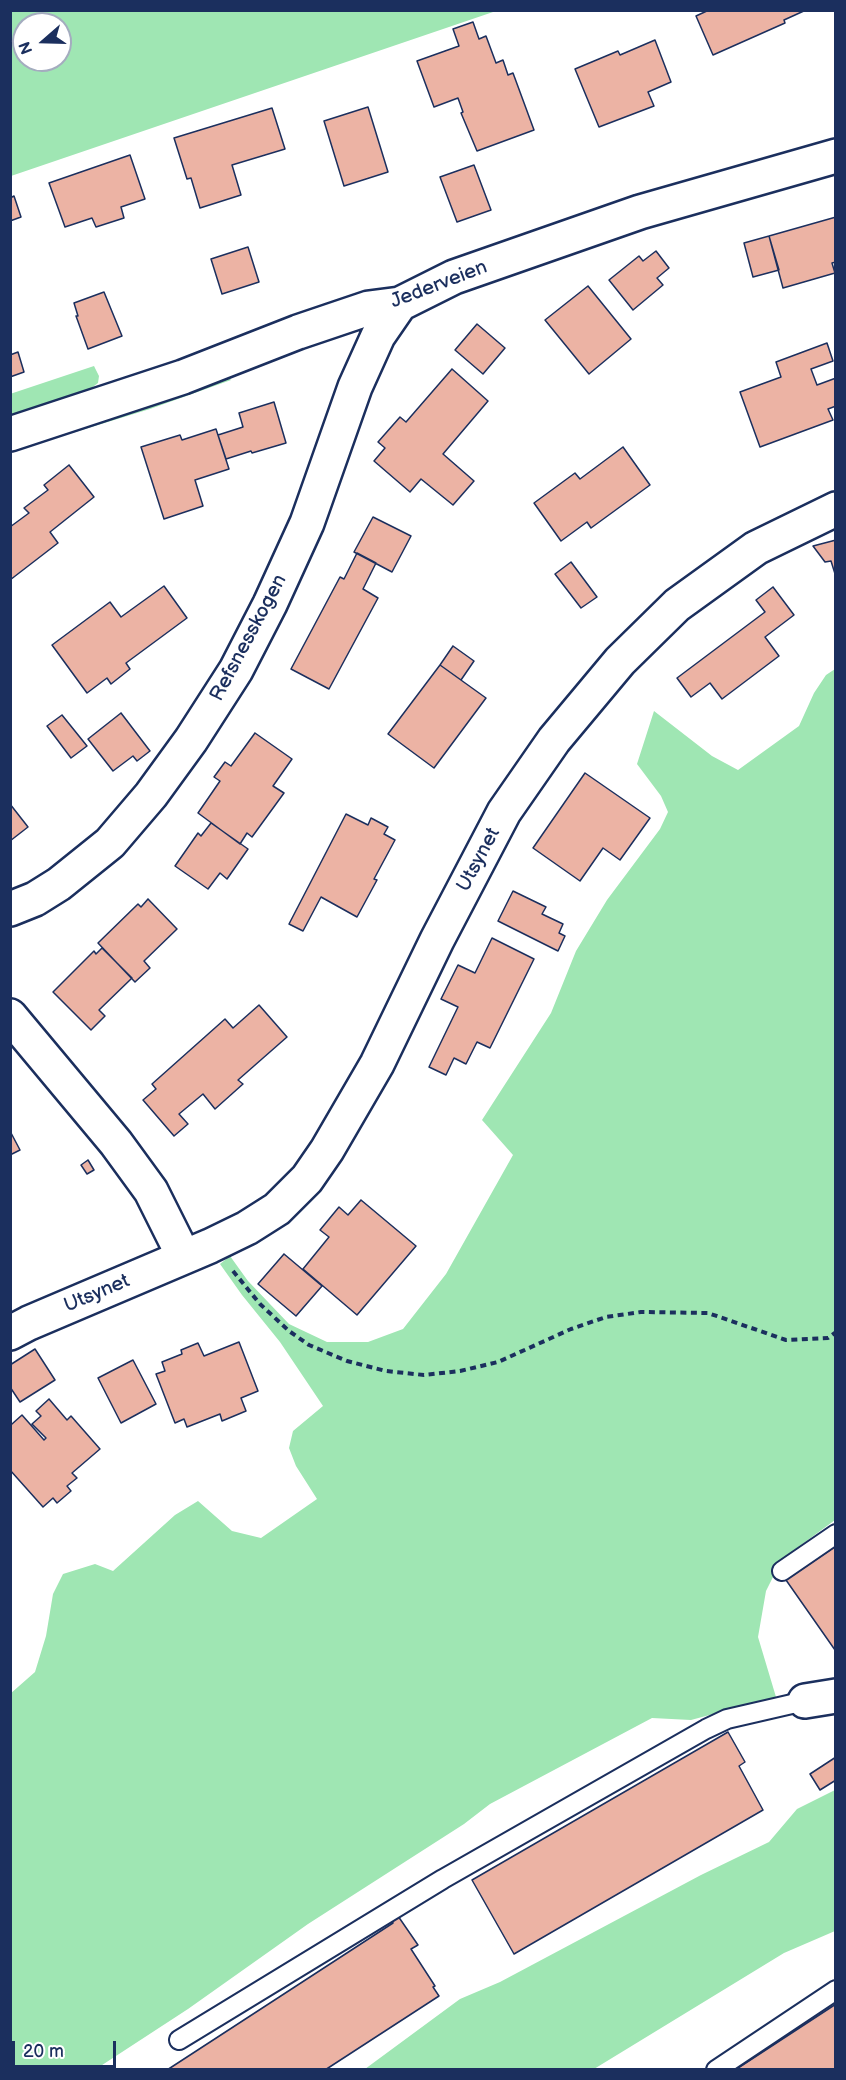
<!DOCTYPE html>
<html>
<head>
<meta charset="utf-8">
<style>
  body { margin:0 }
  #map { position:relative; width:846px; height:2080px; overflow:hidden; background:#fff; font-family:"Balsamiq Sans",sans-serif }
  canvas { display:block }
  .frame { position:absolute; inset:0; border:12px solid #1b2f5e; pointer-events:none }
  .north { position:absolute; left:12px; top:12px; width:60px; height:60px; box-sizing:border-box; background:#fff; border:2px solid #a4acbf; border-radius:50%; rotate:250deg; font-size:16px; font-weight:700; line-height:24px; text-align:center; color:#1b2f5e }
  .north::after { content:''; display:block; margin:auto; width:21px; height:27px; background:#1b2f5e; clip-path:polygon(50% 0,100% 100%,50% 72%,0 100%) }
  .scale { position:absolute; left:12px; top:2041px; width:104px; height:27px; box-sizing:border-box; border:3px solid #1b2f5e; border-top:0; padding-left:8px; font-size:18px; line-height:21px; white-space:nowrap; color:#1b2f5e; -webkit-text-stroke:4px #fff; paint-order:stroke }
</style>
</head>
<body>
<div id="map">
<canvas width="846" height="2080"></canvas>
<div class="frame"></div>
<div class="north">N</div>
<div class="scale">20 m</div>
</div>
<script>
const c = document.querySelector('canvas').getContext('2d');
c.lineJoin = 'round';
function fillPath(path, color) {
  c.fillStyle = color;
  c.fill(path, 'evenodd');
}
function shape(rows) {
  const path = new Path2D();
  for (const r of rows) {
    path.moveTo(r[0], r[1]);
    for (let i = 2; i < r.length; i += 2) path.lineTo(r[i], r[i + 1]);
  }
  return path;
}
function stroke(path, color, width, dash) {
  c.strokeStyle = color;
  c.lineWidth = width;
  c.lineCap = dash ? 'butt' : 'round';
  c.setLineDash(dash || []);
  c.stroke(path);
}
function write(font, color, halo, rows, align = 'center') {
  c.font = font + ' "Balsamiq Sans",sans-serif';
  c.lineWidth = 6;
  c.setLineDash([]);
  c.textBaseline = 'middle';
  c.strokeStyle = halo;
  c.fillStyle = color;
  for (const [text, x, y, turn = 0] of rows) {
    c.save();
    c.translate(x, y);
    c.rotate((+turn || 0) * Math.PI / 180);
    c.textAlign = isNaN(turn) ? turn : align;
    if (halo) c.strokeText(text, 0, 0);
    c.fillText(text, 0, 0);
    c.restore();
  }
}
const green = shape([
  [10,11,11,10,496,11,11,176],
  [24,24,60,24,60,60,24,60],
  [94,366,99,376,98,383,86,392,11,417,10,394],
  [227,375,231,380,150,409,72,433,74,426],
  [835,669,835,1520,782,1559,766,1591,758,1637,776,1697,691,1720,652,1718,490,1804,464,1824,308,1924,188,2009,96,2069,11,2070,10,1694,35,1672,46,1636,53,1594,63,1574,95,1564,113,1571,175,1515,198,1501,232,1531,261,1538,317,1499,296,1466,289,1448,293,1431,323,1406,280,1342,242,1295,220,1264,230,1256,248,1281,289,1324,327,1342,368,1342,403,1329,446,1274,513,1155,482,1120,551,1013,576,951,607,900,660,829,668,812,661,796,637,764,654,711,712,756,738,770,799,726,814,693,826,675],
  [835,1790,835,1931,784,1953,594,2069,365,2069,460,1999,500,1982,701,1875,769,1842,797,1809]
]);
const building = shape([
  [709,10,806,10,784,20,785,23,713,55,696,16,709,10],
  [473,22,479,39,486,36,496,63,503,60,508,75,513,73,534,130,477,151,461,113,463,112,458,98,434,107,417,61,459,46,453,29,473,22],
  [655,40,671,82,648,92,654,106,599,127,575,69,618,51,620,55,655,40],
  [368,107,388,172,344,186,324,121,368,107],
  [272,108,285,149,232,165,241,195,200,208,191,178,187,179,174,138,272,108],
  [130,155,145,199,121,207,124,218,96,227,92,218,65,227,49,183,130,155],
  [474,165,491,210,457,222,440,177,474,165],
  [14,196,21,217,10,221,10,198,14,196],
  [836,217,836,262,832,263,835,273,783,288,769,236,836,217],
  [769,236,779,270,753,277,744,243,769,236],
  [248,247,259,282,222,294,211,259,248,247],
  [656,251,669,268,657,278,663,285,633,310,609,280,639,256,643,261,656,251],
  [588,286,631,339,589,374,545,320,588,286],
  [104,292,122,336,88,349,76,316,78,316,74,303,104,292],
  [477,324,505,348,483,374,455,350,477,324],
  [827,343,833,361,811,369,817,385,836,378,836,406,828,409,833,420,760,447,740,392,781,377,776,362,827,343],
  [18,352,24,372,10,377,10,355,18,352],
  [452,369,488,401,443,454,474,481,453,505,421,479,410,492,374,461,385,448,378,442,400,417,406,422,452,369],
  [274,402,286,443,252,453,251,451,226,459,218,435,243,427,239,413,274,402],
  [216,429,229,469,195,480,203,506,164,519,141,447,180,435,182,440,216,429],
  [623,447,650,485,591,528,587,522,561,541,534,503,575,473,580,479,623,447],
  [69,465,94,497,50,532,58,543,10,580,10,527,29,513,24,508,48,490,44,485,69,465],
  [373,517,411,536,392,572,354,552,373,517],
  [836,540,836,577,831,561,825,562,813,546,836,540],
  [357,553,376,563,363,589,378,598,329,689,291,669,340,577,344,579,357,553],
  [571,562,597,597,581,608,555,574,571,562],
  [164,586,187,618,126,663,130,669,111,684,107,678,87,693,52,645,110,602,121,617,164,586],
  [773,587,794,615,765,637,779,656,722,699,710,683,691,697,677,678,765,612,756,600,773,587],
  [453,646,474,661,461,680,440,665,453,646],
  [440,665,486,698,434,768,388,734,440,665],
  [121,713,150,751,137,761,133,756,113,771,88,739,121,713],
  [62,715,87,746,71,758,47,726,62,715],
  [255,733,292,759,273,786,284,793,252,837,247,833,240,844,198,813,220,781,214,777,225,762,231,766,255,733],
  [585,773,650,818,620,860,603,848,580,881,533,848,585,773],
  [10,804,28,827,10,841,10,804],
  [346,814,368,825,371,818,388,827,384,834,395,840,374,879,377,880,357,917,321,897,303,931,289,924,346,814],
  [211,823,248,849,227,879,220,873,208,889,175,866,198,833,201,836,211,823],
  [513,891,546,907,542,914,563,924,559,933,565,936,558,951,498,921,513,891],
  [148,899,177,929,144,961,150,968,135,982,98,943,138,904,141,907,148,899],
  [492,938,534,959,490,1048,477,1042,466,1064,454,1058,446,1075,429,1067,458,1007,441,999,458,965,475,973,492,938],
  [102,948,132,978,99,1010,105,1016,91,1030,53,992,94,951,96,954,102,948],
  [259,1005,287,1037,238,1080,243,1084,215,1109,203,1094,179,1114,188,1124,174,1136,143,1100,156,1089,152,1084,225,1019,233,1028,259,1005],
  [10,1131,20,1150,10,1155,10,1131],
  [88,1160,94,1170,87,1174,81,1165,88,1160],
  [361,1200,416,1246,357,1315,303,1269,329,1237,320,1230,339,1207,348,1215,361,1200],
  [284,1254,322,1286,296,1316,258,1284,284,1254],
  [239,1342,258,1391,241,1398,246,1411,222,1421,220,1414,187,1427,184,1419,175,1423,156,1374,165,1371,162,1362,182,1354,181,1350,198,1343,204,1356,239,1342],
  [35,1349,55,1380,20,1402,10,1387,10,1365,35,1349],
  [133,1360,156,1404,121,1423,98,1378,133,1360],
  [49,1399,67,1420,71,1416,100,1449,72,1473,77,1478,67,1486,71,1491,57,1503,53,1498,43,1507,10,1470,10,1423,12,1424,22,1415,44,1440,46,1438,32,1424,41,1416,36,1411,49,1399],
  [836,1546,836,1650,835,1650,786,1580,836,1546],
  [728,1732,745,1762,739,1766,763,1810,514,1954,472,1880,728,1732],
  [836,1757,836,1780,820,1790,810,1774,836,1757],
  [398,1916,418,1945,411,1949,435,1986,433,1987,439,1996,325,2070,167,2070,393,1923,392,1920,398,1916],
  [836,2004,836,2070,735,2070,836,2004]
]);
const path = shape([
  [233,1271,260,1304,289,1331,309,1345,347,1361,386,1371,424,1375,460,1371,498,1362,571,1329,606,1317,641,1312,708,1313,786,1340,828,1338,836,1332]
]);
const service = shape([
  [782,1571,836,1534],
  [179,2040,443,1879,706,1729,727,1719,805,1701],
  [716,2070,836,1990]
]);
const minor = shape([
  [10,434,183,377,298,332,369,308,400,304,454,277,640,212,836,156],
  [10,909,35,899,59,884,110,843,151,795,191,740,236,670,270,604,307,523,355,387,378,336,400,304],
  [10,1016,116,1143,151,1191,184,1257],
  [10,1333,29,1323,210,1246,247,1228,277,1209,307,1179,327,1150,377,1064,437,940,504,812,554,740,620,661,677,605,756,548,836,509],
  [805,1701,836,1696]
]);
const streetNames = [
  ["Jederveien",439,285,-21],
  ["Refsnesskogen",249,638,-62],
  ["Utsynet",479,860,-62],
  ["Utsynet",97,1294,-23]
];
fillPath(green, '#9fe6b3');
fillPath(building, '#ecb3a4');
stroke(building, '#1b2f5e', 1.5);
stroke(service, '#1b2f5e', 22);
stroke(minor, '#1b2f5e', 38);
stroke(path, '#1b2f5e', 4, [6, 4.5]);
stroke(service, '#fff', 18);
stroke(minor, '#fff', 33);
write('20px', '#1b2f5e', '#fff', streetNames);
</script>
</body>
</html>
